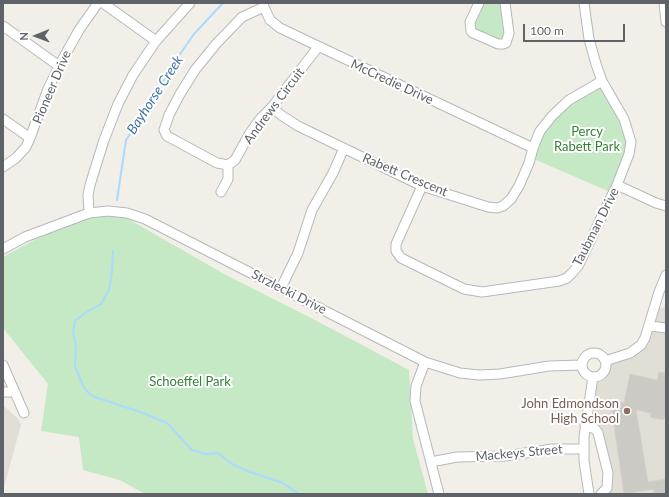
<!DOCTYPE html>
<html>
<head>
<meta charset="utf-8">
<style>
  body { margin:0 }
  #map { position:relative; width:669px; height:497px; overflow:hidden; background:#f1efe8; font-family:Lato,sans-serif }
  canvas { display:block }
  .frame { position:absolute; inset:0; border:4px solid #5f6368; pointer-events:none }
  .north { position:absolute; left:16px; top:16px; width:40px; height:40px; -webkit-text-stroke:3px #fff; paint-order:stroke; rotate:269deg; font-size:11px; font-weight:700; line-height:16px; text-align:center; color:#5f6368 }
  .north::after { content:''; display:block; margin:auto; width:14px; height:18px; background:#5f6368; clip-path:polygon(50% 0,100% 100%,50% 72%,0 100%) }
  .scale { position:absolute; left:523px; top:24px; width:102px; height:18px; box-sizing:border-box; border:2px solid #5f6368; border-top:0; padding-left:5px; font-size:12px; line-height:14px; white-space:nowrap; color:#5f6368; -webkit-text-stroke:3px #fff; paint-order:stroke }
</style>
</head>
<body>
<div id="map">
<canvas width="669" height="497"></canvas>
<div class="frame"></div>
<div class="north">N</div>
<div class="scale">100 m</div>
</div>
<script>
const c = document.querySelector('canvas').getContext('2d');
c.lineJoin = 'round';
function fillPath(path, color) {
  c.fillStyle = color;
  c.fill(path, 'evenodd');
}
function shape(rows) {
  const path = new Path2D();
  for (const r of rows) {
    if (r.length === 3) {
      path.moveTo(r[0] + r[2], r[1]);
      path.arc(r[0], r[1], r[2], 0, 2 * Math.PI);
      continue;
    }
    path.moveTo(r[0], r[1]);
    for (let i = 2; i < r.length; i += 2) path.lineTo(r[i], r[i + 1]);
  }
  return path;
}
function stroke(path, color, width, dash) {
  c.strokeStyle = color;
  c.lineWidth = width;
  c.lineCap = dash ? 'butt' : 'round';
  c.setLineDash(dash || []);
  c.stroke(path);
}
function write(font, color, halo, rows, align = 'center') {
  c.font = font + ' Lato,sans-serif';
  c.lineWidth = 4;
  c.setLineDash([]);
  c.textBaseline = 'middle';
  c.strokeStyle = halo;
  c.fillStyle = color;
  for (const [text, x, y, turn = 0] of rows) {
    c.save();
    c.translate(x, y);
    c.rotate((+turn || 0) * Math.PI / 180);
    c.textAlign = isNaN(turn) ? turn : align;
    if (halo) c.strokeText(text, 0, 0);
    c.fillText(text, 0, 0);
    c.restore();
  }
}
const education = shape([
  [666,307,666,494,601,494,607,488,599,436,590,426,595,377,600,375,604,372,606,364,635,350,655,309],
  [3,405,18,419,21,425,3,491]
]);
const green = shape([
  [482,3,502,3,506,33,503,40,501,41,473,30,473,20],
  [601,85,620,119,626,141,626,150,610,192,534,159,543,133,555,117,568,105],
  [99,215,123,216,226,275,315,320,409,370,413,439,428,494,145,494,120,480,83,470,79,437,41,431,48,384,3,328,3,257,53,230]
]);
const stream = shape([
  [117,200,126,140,147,109,178,57,194,34,223,3],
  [113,251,112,271,109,290,101,304,85,313,75,321,73,333,76,345,75,366,84,388,92,396,143,413,167,423,192,450,205,454,218,453,232,464,247,471,283,483,299,494]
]);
const building = shape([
  [659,372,666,373,666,418,664,418,663,420,650,417,651,413,636,410,648,482,666,479,666,494,654,494,653,489,624,494,612,411,614,401,624,403,630,374,657,380,659,372]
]);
const minor = shape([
  [103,3,156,41],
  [263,3,264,7,270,20,280,28,533,148],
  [479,3,470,22,471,31,473,33,498,44,503,44,506,43,509,33,505,3],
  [664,3,666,22],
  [264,7,242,17,216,44,195,70,180,94,169,115,164,130,167,136,217,163,228,165,235,160,250,133,261,118,272,107,318,47],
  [3,26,59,66],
  [272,107,281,115,298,126,422,186,488,207,497,208,503,206,511,199,519,186,529,163,533,148,540,131,552,116,569,100,602,81],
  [3,119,30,138],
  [3,167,16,158,26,147,30,138,48,89,59,66,79,30,98,3],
  [617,185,656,203,666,206],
  [422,186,396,244,396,251,401,258,464,289,482,292,559,281,567,278,572,273,578,266,617,185,629,154,631,142,624,119,602,81,596,64,589,39,584,3],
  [221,192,228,179,228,165],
  [89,213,88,195,90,185,104,140,118,104,133,75,156,41,190,3],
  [3,249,25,237,89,213,108,211,127,213,145,219,425,362,460,373,479,375,500,374,549,366,582,365],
  [281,288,298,253,312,210,333,173,344,148],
  [650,326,666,328],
  [594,365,12],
  [605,361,630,353,641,345,645,338,659,292,666,275],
  [425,362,416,386,415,401,439,494],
  [3,365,24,413],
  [3,392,15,392],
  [585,425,595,429,598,433,608,473,607,488,601,494],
  [431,462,457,457,505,456,552,449,583,449],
  [589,494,584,461,584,437,593,377]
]);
const markers = [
  [627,411,4,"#8d6e63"]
];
const streetNames = [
  ["McCredie Drive",392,82,25],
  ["Pioneer Drive",52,87,-67],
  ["Andrews Circuit",274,106,-53],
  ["Rabett Crescent",405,175,23],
  ["Taubman Drive",596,227,-63],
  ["Strzlecki Drive",289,292,27],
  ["Mackeys Street",519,453,-5]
];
const parkNames = [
  ["Percy",587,132],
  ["Rabett Park",587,147],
  ["Schoeffel Park",190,382]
];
const educationNames = [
  ["John Edmondson",619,404],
  ["High School",619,419]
];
const waterNames = [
  ["Bayhorse Creek",155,95,-57]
];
fillPath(education, '#e1ded6');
fillPath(green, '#c5e8c5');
stroke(stream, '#aadaff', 2);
fillPath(building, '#cccac5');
stroke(building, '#d6d1c6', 1);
stroke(minor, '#b5b8bc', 11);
stroke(minor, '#fff', 9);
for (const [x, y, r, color] of markers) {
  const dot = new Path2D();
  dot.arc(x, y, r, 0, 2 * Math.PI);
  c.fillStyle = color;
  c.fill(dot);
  stroke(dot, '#fff', 1.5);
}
write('13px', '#5f6368', '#fff', streetNames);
write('13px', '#348238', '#fff', parkNames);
write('13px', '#785e54', '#fff', educationNames, 'right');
write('italic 14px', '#4174aa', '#fff', waterNames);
</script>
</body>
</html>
